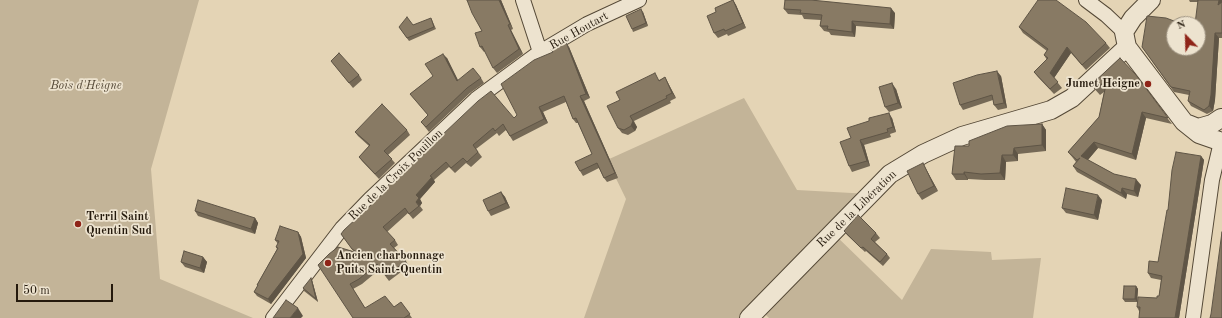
<!DOCTYPE html>
<html>
<head>
<meta charset="utf-8">
<style>
  body { margin:0 }
  #map { position:relative; width:1222px; height:318px; overflow:hidden; background:#e4d4b5; font-family:"Old Standard TT",serif }
  canvas { display:block }
  .north { position:absolute; left:1166px; top:16px; width:40px; height:40px; box-sizing:border-box; background:#ede3cf; border:1px solid #9d9281; border-radius:50%; rotate:337deg; font-size:11px; font-weight:700; line-height:16px; text-align:center; color:#24190c }
  .north::after { content:''; display:block; margin:auto; width:14px; height:18px; background:#8f2418; clip-path:polygon(50% 0,100% 100%,50% 72%,0 100%) }
  .scale { position:absolute; left:16px; top:284px; width:97px; height:18px; box-sizing:border-box; border:2px solid #24190c; border-top:0; padding-left:5px; font-size:12px; line-height:14px; white-space:nowrap; color:#24190c; -webkit-text-stroke:3px #ede3cf; paint-order:stroke }
</style>
</head>
<body>
<div id="map">
<canvas width="1222" height="318"></canvas>
<div class="north">N</div>
<div class="scale">50 m</div>
</div>
<script>
const c = document.querySelector('canvas').getContext('2d');
c.lineJoin = 'round';
function fillPath(path, color) {
  c.fillStyle = color;
  c.fill(path, 'evenodd');
}
function shape(rows) {
  const path = new Path2D();
  for (const r of rows) {
    path.moveTo(r[0], r[1]);
    for (let i = 2; i < r.length; i += 2) path.lineTo(r[i], r[i + 1]);
  }
  return path;
}
function stroke(path, color, width, dash) {
  c.strokeStyle = color;
  c.lineWidth = width;
  c.lineCap = dash ? 'butt' : 'round';
  c.setLineDash(dash || []);
  c.stroke(path);
}
function write(font, color, halo, rows, align = 'center') {
  c.font = font + ' "Old Standard TT",serif';
  c.lineWidth = 3.5;
  c.setLineDash([]);
  c.textBaseline = 'middle';
  c.strokeStyle = halo;
  c.fillStyle = color;
  for (const [text, x, y, turn = 0] of rows) {
    c.save();
    c.translate(x, y);
    c.rotate((+turn || 0) * Math.PI / 180);
    c.textAlign = isNaN(turn) ? turn : align;
    if (halo) c.strokeText(text, 0, 0);
    c.fillText(text, 0, 0);
    c.restore();
  }
}
const green = shape([
  [0,0,199,0,151,169,160,279,253,318,0,318],
  [744,98,797,190,870,194,832,232,902,300,931,249,991,252,992,260,1041,258,1033,318,769,318,759,308,749,318,584,318,626,199,607,160]
]);
const minor = shape([
  [523,0,540,52],
  [1086,0,1106,15,1124,32],
  [273,318,342,228,370,199,476,99,540,52,587,24,639,0],
  [1193,318,1212,180,1221,142]
]);
const tertiary = shape([
  [1151,0,1133,18,1124,32,1127,47,1184,122,1199,134,1222,142],
  [1188,124,1198,128,1212,124,1221,118],
  [749,318,890,174,923,154,962,136,1051,110,1072,98,1127,47]
]);
const wall = shape([
  [467,0,501,0,513,29,511,30,523,54,497,73,493,68,485,51,484,52,480,47,482,31],
  [733,0,736,5,746,28,728,36,727,34,718,38,714,33,716,12],
  [815,0,815,1,895,13,894,29,856,26,855,37,831,35,829,32,824,31,820,26,821,20,804,19,802,15,788,14,784,9],
  [1189,0,1222,0,1222,38,1219,38,1215,100,1213,111,1207,114,1191,106,1188,101,1189,95,1174,92,1142,47,1198,48,1198,2,1190,2],
  [643,12,648,26,633,32,632,29],
  [432,20,436,29,409,41,399,27,413,25],
  [1019,27,1106,43,1110,48,1086,70,1071,53,1054,78,1062,88,1054,94,1038,77,1034,72,1047,60,1044,55,1047,51,1023,33],
  [569,47,590,98,584,101,618,178,607,182,604,178,599,168,583,176,580,171,592,154,578,123,576,123,573,119,566,102,543,112,548,123,513,141,506,130,499,136,497,133,476,149,482,157,471,167,466,163,455,173,449,167,434,180,435,182,420,199,422,203,420,206,423,210,413,219,408,213,387,232,395,240,398,245,394,248,406,261,409,266,389,281,380,269,362,284,353,289,365,308,394,307,401,302,412,318,353,318,338,247,354,252,341,234,388,188,387,186,404,171,514,118,517,115],
  [447,58,458,81,481,78,484,83,470,93,429,132,421,122,428,115,410,94,433,76],
  [1120,58,1172,124,1146,118,1136,160,1098,148,1088,160,1114,174,1141,185,1138,197,1127,194,1126,199,1077,172,1073,166,1076,162,1073,158,1068,152,1099,117,1104,92,1100,95,1091,85],
  [331,61,359,75,362,80,353,88],
  [1001,76,1007,108,998,110,994,105,993,100,963,110,960,105],
  [665,77,668,83,676,98,670,101,671,103,634,121,637,127,635,131,628,135,622,133,618,128,659,80],
  [896,89,902,108,889,112,885,107],
  [892,118,896,132,890,134,891,137,864,145,870,166,852,172,849,166,851,138],
  [1042,124,1046,130,1046,151,1018,154,1018,161,1006,162,1005,180,985,180,968,179,968,180,956,180,952,174,969,146],
  [407,130,410,135,388,155,395,163,379,179,362,161,359,157,369,146,358,136,355,132],
  [1201,156,1204,160,1179,318,1139,311,1137,307,1157,298,1159,296,1161,280,1151,278,1148,273,1158,262,1168,210],
  [923,163,926,169,938,191,922,200,918,194],
  [501,192,505,197,510,208,491,216,488,211],
  [1102,200,1098,220,1066,213,1062,208],
  [195,211,255,218,258,223,255,234,198,216],
  [844,231,876,233,880,238,875,242,887,254,890,258,883,266,866,251,865,252,847,235],
  [298,232,301,237,306,258,271,304,257,296,254,292,258,286,257,285,277,249,276,247,278,244,275,240],
  [203,257,207,262,204,273,185,267,181,262],
  [312,280,318,302,304,291,303,288],
  [1136,286,1138,289,1137,302,1125,302,1123,299]
]);
const shadedWall = shape([
  [499,0,501,0,513,29,510,24],
  [733,0,736,5,746,28,743,23],
  [1219,0,1222,0,1222,6,1218,5],
  [891,8,895,13,894,29,890,24],
  [641,9,643,12,648,26,646,23],
  [852,21,856,26,855,37,852,32],
  [508,25,511,30,523,54,519,49],
  [1215,33,1219,38,1215,100,1213,111,1209,106],
  [566,42,569,47,590,98,586,94],
  [1067,47,1071,53,1054,78,1050,73],
  [443,54,447,58,461,86,457,81],
  [997,71,1001,76,1007,108,1004,103],
  [665,77,668,83,676,98,672,93],
  [892,83,896,89,902,108,898,103],
  [580,96,584,101,618,178,615,173],
  [539,107,543,112,548,123,544,119],
  [1142,112,1146,118,1136,160,1132,154],
  [889,113,892,118,896,132,893,127],
  [630,116,637,127,635,131,631,126],
  [1042,124,1046,130,1046,151,1042,145],
  [860,140,864,145,870,166,867,161],
  [1094,142,1098,148,1086,162,1081,156],
  [1014,148,1018,154,1018,161,1013,155],
  [1002,155,1006,162,1005,180,1000,173],
  [1201,156,1204,160,1179,318,1175,318],
  [923,163,926,169,938,191,934,186],
  [964,172,968,179,968,180,964,174],
  [432,177,435,182,420,199,422,203,420,206,416,202,416,195],
  [1136,179,1141,185,1138,197,1134,191],
  [1122,188,1127,194,1126,199,1121,193],
  [501,192,505,197,510,208,506,203],
  [1098,195,1102,200,1098,220,1094,215],
  [255,218,258,223,255,234,251,229],
  [298,232,301,237,306,258,271,304,268,299],
  [203,257,207,262,204,273,200,268],
  [311,278,312,280,318,302,316,299],
  [1136,286,1138,289,1137,302,1135,299],
  [298,308,303,316,301,318,290,318]
]);
const building = shape([
  [467,0,499,0,510,24,508,25,519,49,493,68,482,46,480,47,475,33,482,31,472,13,467,0],
  [733,0,743,23,725,31,724,29,714,33,707,16,716,12,715,8,733,0],
  [785,0,811,0,891,8,890,24,852,21,852,32,827,29,828,26,820,26,822,15,800,13,801,10,784,9,785,0],
  [1038,0,1056,0,1086,22,1106,43,1082,65,1067,47,1050,73,1058,82,1050,89,1034,72,1048,58,1044,55,1048,49,1019,27,1038,0],
  [1198,0,1219,0,1218,5,1222,2,1222,33,1215,33,1211,95,1209,106,1204,110,1188,101,1190,91,1171,87,1142,47,1147,16,1166,18,1182,24,1174,24,1174,48,1198,48,1198,24,1195,24,1198,0],
  [641,9,646,23,632,29,626,16,641,9],
  [407,17,413,25,431,18,434,27,407,38,399,27,407,17],
  [566,42,586,94,580,96,615,173,604,178,597,163,580,171,575,162,592,154,576,118,573,119,564,96,539,107,544,119,510,136,503,124,495,131,493,128,473,145,478,152,467,162,463,158,451,168,446,162,430,176,432,177,416,195,419,198,416,202,419,206,409,214,405,208,383,227,395,240,390,244,406,261,386,276,377,264,359,279,350,284,365,308,385,296,394,307,401,302,410,314,404,318,353,318,318,265,329,254,338,247,358,253,352,249,341,234,344,230,389,188,387,186,404,171,478,101,491,91,514,118,517,115,501,84,534,60,553,52,551,49,566,42],
  [339,53,359,75,349,83,331,61,339,53],
  [443,54,457,81,473,68,481,78,467,88,426,127,421,122,428,115,410,94,433,76,425,64,443,54],
  [1120,58,1136,75,1168,118,1142,112,1132,154,1094,142,1081,156,1114,174,1136,179,1134,191,1122,188,1121,193,1073,166,1080,158,1077,160,1068,152,1099,117,1107,80,1095,89,1091,85,1120,58],
  [997,71,1004,103,994,105,992,95,960,105,953,83,977,75,997,71],
  [655,73,659,81,665,77,672,93,666,96,667,98,630,116,633,121,631,126,624,130,618,128,607,106,620,100,616,92,655,73],
  [892,83,898,103,885,107,879,87,892,83],
  [382,104,407,130,384,151,392,159,375,174,359,157,370,145,355,132,382,104],
  [889,113,893,127,887,129,888,132,860,140,867,161,849,166,840,142,851,138,847,128,869,121,869,118,889,113],
  [1042,124,1042,145,1014,148,1013,155,1002,155,1000,173,981,174,964,172,964,174,952,174,955,146,969,146,969,141,1007,126,1042,124],
  [1176,152,1201,156,1175,318,1139,318,1140,307,1137,307,1138,297,1157,298,1157,296,1159,296,1162,276,1148,273,1149,261,1158,262,1167,210,1168,210,1172,170,1176,152],
  [923,163,934,186,918,194,907,171,923,163],
  [1066,188,1098,195,1094,215,1062,208,1066,188],
  [501,192,506,203,488,211,483,200,501,192],
  [198,200,255,218,251,229,195,211,198,200],
  [858,215,876,233,871,239,887,254,880,262,863,247,861,248,844,231,858,215],
  [280,226,298,232,303,254,268,299,254,292,258,285,257,285,278,248,276,247,279,241,275,240,280,226],
  [1222,232,1222,318,1210,318,1211,314,1222,232],
  [184,251,203,257,200,268,181,262,184,251],
  [311,278,316,299,303,288,311,278],
  [1124,286,1136,286,1135,299,1123,299,1124,286],
  [286,300,298,308,290,318,273,318,286,300]
]);
const markers = [
  [1148,84,4,"#8f2418"],
  [78,224,4,"#8f2418"],
  [328,263,4,"#8f2418"]
];
const streetNames = [
  ["Rue Houtart",579,31,-29],
  ["Rue de la Croix Pouillon",396,175,-44],
  ["Rue de la Libération",857,209,-44]
];
const poiNames = [
  ["Jumet Heigne",1140,84,"right"],
  ["Terril Saint",86,217],
  ["Quentin Sud",86,231],
  ["Ancien charbonnage",336,256],
  ["Puits Saint-Quentin",336,270]
];
const parkNames = [
  ["Bois d'Heigne",86,86]
];
fillPath(green, '#c3b498');
stroke(minor, '#544836', 16);
stroke(tertiary, '#544836', 20);
stroke(minor, '#ede3cf', 14);
stroke(tertiary, '#ede3cf', 18);
fillPath(wall, '#756956');
fillPath(shadedWall, '#5f5546');
fillPath(building, '#887a64');
stroke(building, '#5f5546', 1);
for (const [x, y, r, color] of markers) {
  const dot = new Path2D();
  dot.arc(x, y, r, 0, 2 * Math.PI);
  c.fillStyle = color;
  c.fill(dot);
  stroke(dot, '#ede3cf', 1.5);
}
write('12px', '#24190c', '#ede3cf', streetNames);
write('bold 12px', '#24190c', '#ede3cf', poiNames, 'left');
write('italic 12px', '#544836', '#ede3cf', parkNames);
</script>
</body>
</html>
